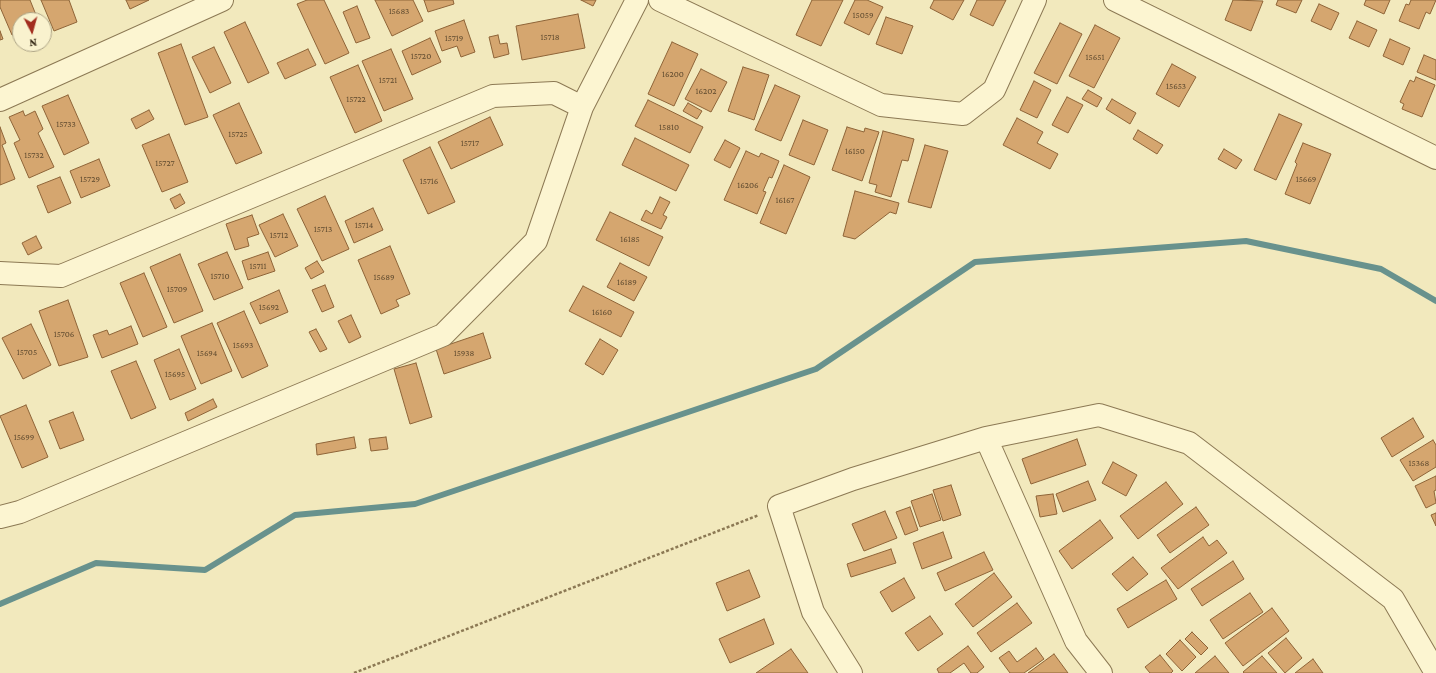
<!DOCTYPE html>
<html>
<head>
<meta charset="utf-8">
<style>
  body { margin:0 }
  #map { position:relative; width:1436px; height:673px; overflow:hidden; background:#f2e9bd; font-family:"Crimson Pro",serif }
  canvas { display:block }
  .north { position:absolute; left:12px; top:12px; width:40px; height:40px; box-sizing:border-box; background:#f9f2ce; border:1px solid #ada486; border-radius:50%; rotate:174deg; font-size:11px; font-weight:700; line-height:16px; text-align:center; color:#3a2e1b }
  .north::after { content:''; display:block; margin:auto; width:14px; height:18px; background:#a22d1e; clip-path:polygon(50% 0,100% 100%,50% 72%,0 100%) }
</style>
</head>
<body>
<div id="map">
<canvas width="1436" height="673"></canvas>
<div class="north">N</div>
</div>
<script>
const c = document.querySelector('canvas').getContext('2d');
c.lineJoin = 'round';
function shape(rows) {
  const path = new Path2D();
  for (const r of rows) {
    path.moveTo(r[0], r[1]);
    for (let i = 2; i < r.length; i += 2) path.lineTo(r[i], r[i + 1]);
  }
  return path;
}
function stroke(path, color, width, dash) {
  c.strokeStyle = color;
  c.lineWidth = width;
  c.lineCap = dash ? 'butt' : 'round';
  c.setLineDash(dash || []);
  c.stroke(path);
}
function fillPath(path, color) {
  c.fillStyle = color;
  c.fill(path, 'evenodd');
}
function write(font, color, halo, rows, align = 'center') {
  c.font = font + ' "Crimson Pro",serif';
  c.lineWidth = 4;
  c.setLineDash([]);
  c.textBaseline = 'middle';
  c.strokeStyle = halo;
  c.fillStyle = color;
  for (const [text, x, y, turn = 0] of rows) {
    c.save();
    c.translate(x, y);
    c.rotate((+turn || 0) * Math.PI / 180);
    c.textAlign = isNaN(turn) ? turn : align;
    if (halo) c.strokeText(text, 0, 0);
    c.fillText(text, 0, 0);
    c.restore();
  }
}
const stream = shape([
  [0,604,96,563,205,570,295,515,415,504,816,369,975,262,1246,241,1381,269,1436,301]
]);
const building = shape([
  [0,0,30,0,38,20,20,20,20,32,12,35,0,7,0,0],
  [41,0,69,0,77,22,54,31,41,0],
  [126,0,149,0,130,9,126,0],
  [307,0,324,0,349,53,325,64,297,4,307,0],
  [375,0,413,0,423,21,392,36,375,0],
  [424,0,453,0,454,4,428,12,424,0],
  [581,0,596,0,593,6,581,0],
  [812,0,843,0,821,46,796,35,812,0],
  [855,0,867,0,883,7,869,35,844,23,855,0],
  [934,0,964,0,953,20,930,8,934,0],
  [977,0,1006,0,993,26,970,15,977,0],
  [1233,0,1263,1,1251,31,1225,20,1233,0],
  [1278,0,1302,0,1296,13,1276,5,1278,0],
  [1366,0,1390,0,1384,14,1364,5,1366,0],
  [1411,0,1436,0,1430,14,1426,12,1419,29,1399,21,1406,4,1409,5,1411,0],
  [1319,4,1339,13,1331,30,1311,21,1319,4],
  [357,6,370,38,356,43,343,12,357,6],
  [578,14,585,48,522,60,516,26,578,14],
  [886,17,913,26,902,54,876,44,886,17],
  [464,20,475,52,461,57,457,46,442,51,435,31,464,20],
  [1357,21,1377,30,1369,47,1349,38,1357,21],
  [245,22,269,73,248,83,224,32,245,22],
  [1060,23,1082,34,1057,84,1034,73,1060,23],
  [1095,25,1120,38,1094,88,1069,76,1095,25],
  [0,31,3,39,0,40,0,31],
  [498,35,500,44,507,43,509,54,494,58,489,37,498,35],
  [430,38,441,62,412,75,402,51,430,38],
  [1390,39,1410,48,1403,65,1383,56,1390,39],
  [672,42,698,54,674,106,648,94,672,42],
  [181,44,208,117,185,125,158,53,181,44],
  [214,47,231,83,210,93,192,57,214,47],
  [308,49,316,65,285,79,277,63,308,49],
  [391,49,413,99,384,111,362,61,391,49],
  [1424,55,1436,60,1436,80,1417,72,1424,55],
  [1172,64,1196,77,1179,107,1156,94,1172,64],
  [358,65,382,121,355,133,330,77,358,65],
  [743,67,769,75,754,120,728,111,743,67],
  [701,69,727,82,711,112,685,99,701,69],
  [1416,77,1435,85,1422,117,1402,109,1404,104,1400,102,1410,80,1414,82,1416,77],
  [1034,81,1051,90,1037,118,1020,110,1034,81],
  [775,85,800,96,781,141,755,130,775,85],
  [1088,90,1102,98,1097,107,1082,99,1088,90],
  [68,95,89,143,64,155,42,106,68,95],
  [1067,97,1083,105,1068,133,1052,125,1067,97],
  [1112,99,1136,113,1130,124,1106,109,1112,99],
  [648,100,703,127,690,153,635,126,648,100],
  [239,103,262,153,236,164,213,115,239,103],
  [688,103,702,111,697,119,683,111,688,103],
  [149,110,154,119,136,129,131,119,149,110],
  [23,111,25,116,35,111,43,129,38,133,54,167,29,178,14,143,20,140,9,117,23,111],
  [1279,114,1302,124,1276,180,1254,170,1279,114],
  [490,117,503,145,451,169,438,142,490,117],
  [1017,118,1043,132,1037,143,1058,154,1050,169,1003,145,1017,118],
  [803,120,828,130,814,165,789,155,803,120],
  [0,127,6,143,2,145,15,179,0,185,0,127],
  [847,127,864,132,865,128,879,132,862,181,832,170,847,127],
  [1138,130,1163,145,1157,154,1133,139,1138,130],
  [883,131,914,139,908,161,902,160,891,197,875,192,877,185,869,183,883,131],
  [169,134,188,182,162,192,142,145,169,134],
  [635,138,689,165,676,191,622,165,635,138],
  [725,140,740,148,730,168,714,160,725,140],
  [1303,143,1331,154,1310,204,1285,194,1297,164,1295,162,1303,143],
  [925,145,948,151,931,208,908,202,925,145],
  [430,147,455,202,428,214,403,160,430,147],
  [1224,149,1242,160,1236,169,1218,159,1224,149],
  [746,151,759,157,761,153,779,161,772,178,769,177,763,191,766,192,757,214,724,200,746,151],
  [99,159,110,186,81,198,70,171,99,159],
  [784,165,810,177,786,234,760,223,784,165],
  [60,177,71,203,48,213,37,186,60,177],
  [855,191,899,203,896,214,890,212,855,239,843,236,855,191],
  [180,194,185,203,175,209,170,199,180,194],
  [325,196,349,249,322,261,297,209,325,196],
  [660,197,670,202,663,215,667,217,661,229,641,220,646,210,652,214,660,197],
  [373,208,383,230,354,243,345,221,373,208],
  [610,212,663,237,649,266,596,240,610,212],
  [283,214,298,246,275,257,259,225,283,214],
  [252,215,259,234,247,238,249,246,235,250,226,224,252,215],
  [36,236,42,248,28,255,22,243,36,236],
  [390,246,410,294,396,300,399,306,381,314,358,260,390,246],
  [227,252,243,288,214,300,198,264,227,252],
  [268,252,275,271,248,280,242,261,268,252],
  [180,254,203,311,174,323,150,267,180,254],
  [317,261,324,272,311,279,305,268,317,261],
  [620,263,647,277,634,301,607,287,620,263],
  [144,273,167,327,143,337,120,283,144,273],
  [325,285,334,307,322,312,312,290,325,285],
  [583,286,634,312,621,337,569,311,583,286],
  [279,290,288,312,260,324,250,303,279,290],
  [68,300,88,357,59,366,39,311,68,300],
  [244,311,268,366,242,378,217,323,244,311],
  [351,315,361,337,349,343,338,321,351,315],
  [212,323,232,371,201,384,181,336,212,323],
  [31,324,51,365,23,379,2,338,31,324],
  [131,326,138,344,102,358,93,335,107,330,109,335,131,326],
  [316,329,327,349,320,352,309,332,316,329],
  [483,333,491,358,444,374,436,349,483,333],
  [600,339,618,350,603,375,585,364,600,339],
  [179,349,196,389,170,400,154,360,179,349],
  [136,361,156,408,131,419,111,371,136,361],
  [416,363,432,417,410,424,394,369,416,363],
  [213,399,217,407,188,421,185,413,213,399],
  [26,405,48,457,22,468,0,416,26,405],
  [73,412,84,440,60,449,49,421,73,412],
  [1413,418,1424,437,1392,457,1381,438,1413,418],
  [354,437,356,448,317,455,316,444,354,437],
  [386,437,388,449,371,451,369,439,386,437],
  [1077,439,1086,465,1031,484,1022,459,1077,439],
  [1433,440,1436,445,1436,467,1413,481,1400,460,1433,440],
  [1113,462,1137,475,1126,496,1102,483,1113,462],
  [1436,476,1436,490,1434,491,1436,503,1426,508,1415,486,1436,476],
  [1088,481,1096,500,1063,512,1056,494,1088,481],
  [1166,482,1183,504,1138,539,1120,516,1166,482],
  [951,485,961,515,943,521,933,490,951,485],
  [932,494,941,520,920,527,911,501,932,494],
  [1053,494,1057,514,1040,517,1036,496,1053,494],
  [910,507,918,530,905,535,896,512,910,507],
  [1196,507,1209,525,1170,553,1157,535,1196,507],
  [885,511,897,538,864,551,852,524,885,511],
  [1436,513,1436,526,1431,515,1436,513],
  [1100,520,1113,538,1072,569,1059,551,1100,520],
  [943,532,952,558,922,569,913,543,943,532],
  [1203,537,1209,546,1217,540,1227,553,1178,589,1161,568,1203,537],
  [891,549,896,563,851,577,847,564,891,549],
  [984,552,993,570,945,591,937,573,984,552],
  [1133,557,1148,574,1127,591,1112,574,1133,557],
  [1233,561,1244,579,1202,606,1191,589,1233,561],
  [749,570,760,597,727,611,716,583,749,570],
  [994,573,1012,597,973,627,955,604,994,573],
  [904,578,915,598,892,612,880,592,904,578],
  [1166,580,1177,599,1128,628,1117,609,1166,580],
  [1250,593,1263,612,1223,639,1210,620,1250,593],
  [1017,603,1032,623,991,652,977,633,1017,603],
  [1272,608,1289,631,1243,666,1225,643,1272,608],
  [930,616,943,634,918,651,905,633,930,616],
  [764,619,774,644,730,663,719,639,764,619],
  [1192,632,1208,648,1201,655,1185,639,1192,632],
  [1286,638,1302,658,1285,673,1268,653,1286,638],
  [1180,640,1196,657,1182,671,1166,654,1180,640],
  [968,646,984,667,977,673,971,673,964,663,950,673,939,673,937,669,968,646],
  [1036,648,1044,659,1024,673,1010,673,999,658,1009,651,1017,662,1036,648],
  [791,649,808,673,756,673,791,649],
  [1054,654,1068,673,1028,673,1054,654],
  [1160,655,1173,671,1171,673,1150,673,1145,667,1160,655],
  [1215,656,1229,673,1195,673,1215,656],
  [1262,656,1277,673,1244,673,1243,672,1262,656],
  [1313,659,1323,673,1295,673,1313,659]
]);
const path = shape([
  [354,673,759,515]
]);
const street = shape([
  [660,0,881,105,963,114,994,90,1035,0],
  [1115,0,1436,158],
  [0,100,222,0],
  [0,273,61,276,493,96,554,93,582,107],
  [986,438,1076,641,1101,673],
  [0,517,20,512,443,335,536,241,582,107,637,0],
  [851,673,813,612,779,506,853,479,986,438,1099,415,1189,443,1393,599,1436,673]
]);
const numberNames = [
  ["15683",399,11],
  ["15059",863,15],
  ["15718",550,37],
  ["15719",454,38],
  ["15720",421,56],
  ["15651",1095,57],
  ["16200",673,74],
  ["15721",388,80],
  ["15653",1176,86],
  ["16202",706,91],
  ["15722",356,99],
  ["15733",66,124],
  ["15810",669,127],
  ["15725",238,134],
  ["15717",470,143],
  ["16150",855,151],
  ["15732",34,155],
  ["15727",165,163],
  ["15729",90,179],
  ["15669",1306,179],
  ["15716",429,181],
  ["16206",748,185],
  ["16167",785,200],
  ["15714",364,225],
  ["15713",323,229],
  ["15712",279,235],
  ["16185",630,239],
  ["15711",258,266],
  ["15710",220,276],
  ["15689",384,277],
  ["16189",627,282],
  ["15709",177,289],
  ["15692",269,307],
  ["16160",602,312],
  ["15706",64,334],
  ["15693",243,345],
  ["15705",27,352],
  ["15694",207,353],
  ["15938",464,353],
  ["15695",175,374],
  ["15699",24,437],
  ["15368",1419,463]
];
stroke(stream, '#68928d', 6);
fillPath(building, '#d5a66f');
stroke(building, '#8e6438', 1);
stroke(street, '#8c7954', 24);
stroke(path, '#8c7954', 2.5, [3, 2]);
stroke(street, '#fcf5d1', 22);
write('9px', '#614c30', null, numberNames);
</script>
</body>
</html>
